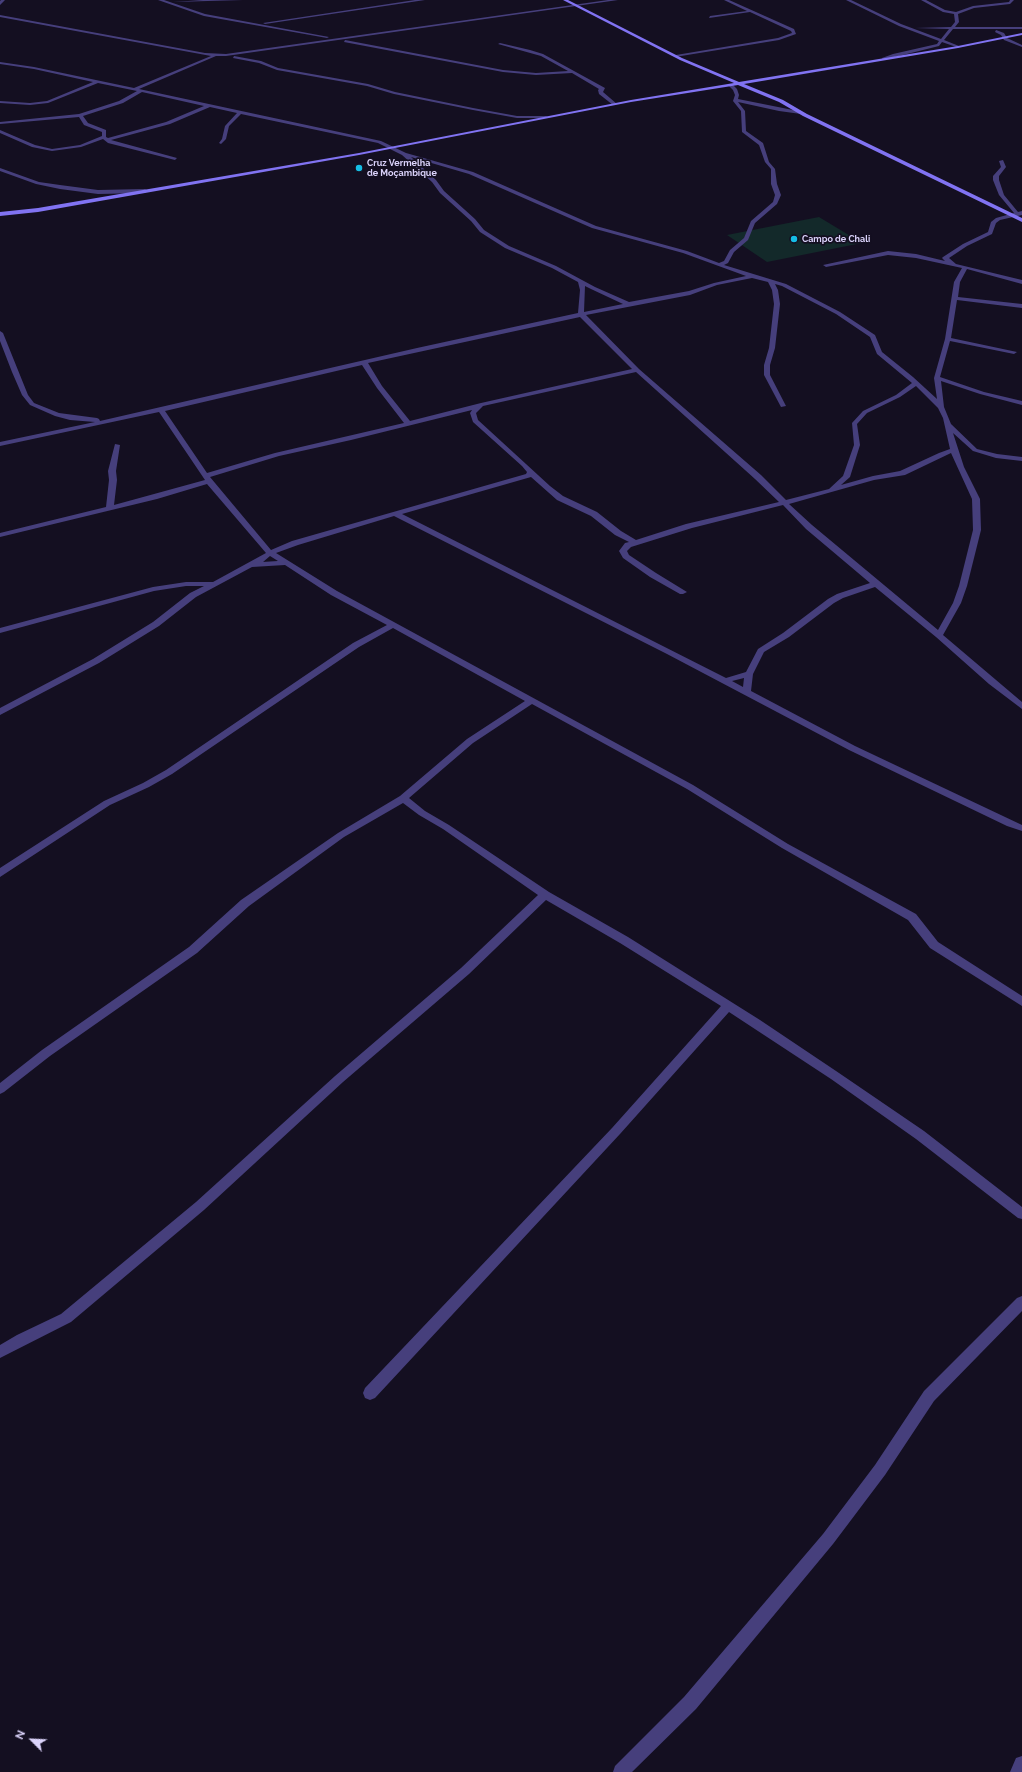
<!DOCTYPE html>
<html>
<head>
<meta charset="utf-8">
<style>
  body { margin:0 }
  #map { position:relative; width:1022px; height:1772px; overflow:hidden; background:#140f21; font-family:Raleway,sans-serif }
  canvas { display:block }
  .north { position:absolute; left:12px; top:1720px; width:40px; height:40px; -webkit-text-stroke:3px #140f21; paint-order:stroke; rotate:294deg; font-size:11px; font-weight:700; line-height:16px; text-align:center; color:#dbd3fb }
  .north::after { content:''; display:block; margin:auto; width:14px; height:18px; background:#dbd3fb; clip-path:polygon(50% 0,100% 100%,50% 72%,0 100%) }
</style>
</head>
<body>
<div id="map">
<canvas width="1022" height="1772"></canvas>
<div class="north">N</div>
</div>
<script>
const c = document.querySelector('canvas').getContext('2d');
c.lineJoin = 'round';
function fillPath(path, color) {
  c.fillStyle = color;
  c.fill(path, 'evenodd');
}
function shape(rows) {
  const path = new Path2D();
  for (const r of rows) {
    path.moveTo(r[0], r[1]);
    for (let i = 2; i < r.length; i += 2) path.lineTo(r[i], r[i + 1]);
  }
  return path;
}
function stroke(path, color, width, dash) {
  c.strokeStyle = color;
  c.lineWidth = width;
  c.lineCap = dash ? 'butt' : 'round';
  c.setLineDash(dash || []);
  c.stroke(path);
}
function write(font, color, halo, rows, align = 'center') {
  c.font = font + ' Raleway,sans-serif';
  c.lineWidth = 3.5;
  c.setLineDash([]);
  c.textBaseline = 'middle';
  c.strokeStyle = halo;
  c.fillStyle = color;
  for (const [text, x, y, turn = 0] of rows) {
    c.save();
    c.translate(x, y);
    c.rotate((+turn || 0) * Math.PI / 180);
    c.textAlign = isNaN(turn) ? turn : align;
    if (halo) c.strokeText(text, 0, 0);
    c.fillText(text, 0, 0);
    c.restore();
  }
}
const green = shape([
  [819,217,862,243,767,262,727,235]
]);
const street = shape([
  [1,0,5,0,0,5,0,1,1,0],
  [158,0,164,0,205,14,329,37,327,38,204,16,158,0],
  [203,0,243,0,173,2,203,0],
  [415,0,425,0,265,24,263,23,415,0],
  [608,0,618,0,226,56,216,56,139,89,381,141,406,153,473,172,596,226,687,251,719,263,724,261,730,250,744,238,751,221,773,202,775,195,771,184,771,169,765,162,759,145,742,132,741,111,733,101,735,95,733,90,729,86,733,85,737,89,739,95,738,99,803,112,801,114,779,111,738,102,745,111,746,131,763,143,769,162,775,169,777,184,781,195,777,204,755,223,748,240,734,252,728,263,724,265,786,284,840,312,875,335,882,352,913,377,937,399,934,378,945,339,954,282,962,268,916,258,888,255,826,267,823,265,888,251,916,254,945,261,942,258,943,257,963,244,988,232,991,222,996,218,1014,213,999,195,993,180,993,176,1001,167,999,161,1003,160,1006,167,999,176,999,180,1004,195,1018,212,1022,211,1022,215,1000,220,996,223,992,234,967,246,949,258,956,264,1022,280,1022,284,967,269,960,282,958,297,1022,304,1022,308,957,300,951,338,1017,352,1014,354,950,341,940,377,984,392,1022,401,1022,405,980,394,941,381,944,407,951,424,977,449,997,454,1022,457,1022,461,996,458,973,451,953,433,964,467,980,499,981,530,967,586,961,603,943,635,1022,702,1022,709,989,684,936,637,875,587,843,598,834,603,789,637,764,652,753,674,751,691,855,746,1022,825,1022,831,1007,826,849,750,667,654,394,516,298,545,276,553,337,591,693,785,788,844,916,914,938,942,1022,996,1022,1006,930,948,908,920,782,848,687,789,532,704,473,743,409,798,425,811,449,825,549,892,628,937,760,1020,839,1073,924,1131,1022,1207,1022,1219,1018,1218,916,1139,831,1079,729,1012,620,1134,375,1398,370,1400,365,1398,363,1393,365,1388,612,1128,721,1006,620,943,546,900,469,974,343,1082,204,1210,71,1322,0,1358,0,1345,17,1335,61,1314,196,1202,335,1076,461,968,538,895,443,829,419,815,403,803,344,837,249,906,197,953,50,1056,4,1092,0,1094,0,1083,42,1050,189,947,241,900,338,833,400,796,467,739,525,701,393,628,359,647,172,774,149,787,110,805,0,877,0,868,104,801,143,783,166,770,353,643,387,625,331,595,285,565,252,567,196,597,159,626,99,663,0,715,0,708,93,659,153,622,190,593,204,586,186,586,154,591,0,633,0,628,153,587,186,582,213,582,266,553,207,484,157,499,0,537,0,533,106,507,109,480,108,471,115,444,120,445,116,471,117,480,114,505,205,480,159,412,0,446,0,442,95,422,70,420,55,416,30,405,22,395,12,372,0,341,0,331,3,333,28,395,34,403,59,413,97,418,99,419,100,421,417,348,578,313,580,290,578,282,552,268,505,248,480,232,471,221,440,193,432,182,402,155,378,143,241,114,229,126,226,139,221,144,219,143,222,139,225,126,237,113,210,107,170,124,111,140,177,158,175,160,108,143,103,139,81,147,52,151,32,147,0,133,0,130,35,145,52,149,80,145,102,136,102,132,84,125,79,117,0,124,0,122,79,114,119,101,137,91,98,83,48,103,30,105,0,103,0,101,30,103,47,101,93,82,34,69,0,64,0,62,34,67,134,88,211,56,0,17,0,15,205,53,226,54,608,0],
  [142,92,204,106,166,122,108,138,106,137,106,130,88,123,83,116,123,103,142,92],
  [411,157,469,174,592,228,683,253,746,276,714,283,689,291,629,302,595,287,556,266,509,246,484,230,475,219,444,191,436,180,411,157],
  [752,278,768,282,772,290,774,304,769,348,764,365,764,375,781,407,786,406,770,375,770,365,775,348,780,304,778,290,775,284,782,286,836,314,870,337,877,354,912,383,896,395,863,411,852,423,854,445,843,476,829,489,786,500,761,475,639,369,586,315,690,295,717,285,752,278],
  [585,286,591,289,623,304,584,312,585,286],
  [580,317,632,369,481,403,410,421,382,386,368,363,580,317],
  [362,365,377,388,404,423,275,453,207,473,165,411,362,365],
  [636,372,755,479,779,502,686,524,636,540,621,531,597,512,563,496,550,486,478,420,476,413,483,406,636,372],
  [916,386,938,408,943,418,950,449,939,453,900,471,873,476,841,485,850,477,860,445,857,424,867,413,900,397,916,386],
  [472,410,470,413,473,422,522,466,527,472,526,474,292,541,271,550,210,477,279,456,351,440,472,410],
  [951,453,972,499,973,530,959,586,953,603,938,630,812,525,789,504,874,480,905,475,951,453],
  [531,477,557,500,591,516,615,535,629,542,625,543,619,551,623,558,650,577,680,594,683,594,687,592,656,573,629,555,627,551,631,547,692,528,783,505,806,529,870,583,837,594,828,599,783,633,758,649,746,672,726,678,402,514,531,477],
  [270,556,278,561,262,562,263,562,270,556],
  [744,678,743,687,732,681,744,678],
  [724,0,729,0,794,29,796,34,779,40,675,57,676,55,778,38,792,33,791,31,750,12,709,18,710,16,747,11,724,0],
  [846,0,851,0,901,24,941,39,949,29,915,28,951,27,955,22,954,14,943,12,921,0,926,0,945,10,956,12,973,6,1009,2,1010,0,1014,0,1010,4,974,8,958,14,959,22,955,27,1022,27,1022,29,953,29,944,40,959,46,959,48,942,42,939,46,883,60,882,58,893,54,937,44,939,41,899,26,846,0],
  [996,30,1004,33,1007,38,1022,45,1022,47,1004,40,1001,35,995,32,996,30],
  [345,40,503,70,536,73,568,71,541,56,498,44,500,43,530,50,543,54,605,88,603,92,617,104,613,105,599,94,598,90,599,89,572,73,536,75,503,72,344,42,345,40],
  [234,56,261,61,278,68,368,84,395,92,473,108,517,116,546,116,548,117,546,118,517,118,473,110,394,94,367,86,277,70,259,63,233,58,234,56],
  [0,168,39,182,60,185,98,190,145,189,148,191,145,193,98,194,60,189,36,184,0,171,0,168],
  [1022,1296,1022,1311,934,1401,885,1475,833,1544,696,1709,632,1772,613,1772,615,1766,684,1697,823,1534,875,1465,924,1391,1017,1298,1022,1296],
  [1022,1756,1022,1772,1010,1772,1016,1758,1022,1756]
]);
const secondary = shape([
  [563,0,568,0,682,58,739,82,958,46,1022,33,1022,35,958,48,744,84,783,100,807,114,1022,218,1022,222,803,116,779,102,738,85,631,102,359,155,38,212,0,216,0,212,38,208,359,153,631,100,734,83,680,60,563,0]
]);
const markers = [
  [359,168,4,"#15bee5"],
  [794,239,4,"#15bee5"]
];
const farPoinames = [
  ["Cruz Vermelha",367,163],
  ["de Moçambique",367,173],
  ["Campo de Chali",802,239]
];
fillPath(green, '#13292a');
fillPath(street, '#463f7c');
fillPath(secondary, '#8173f2');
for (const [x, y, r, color] of markers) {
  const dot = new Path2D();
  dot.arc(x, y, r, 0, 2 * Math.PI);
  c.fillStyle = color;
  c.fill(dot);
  stroke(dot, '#140f21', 1.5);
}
write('bold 9px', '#dbd3fb', '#140f21', farPoinames, 'left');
</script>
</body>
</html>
